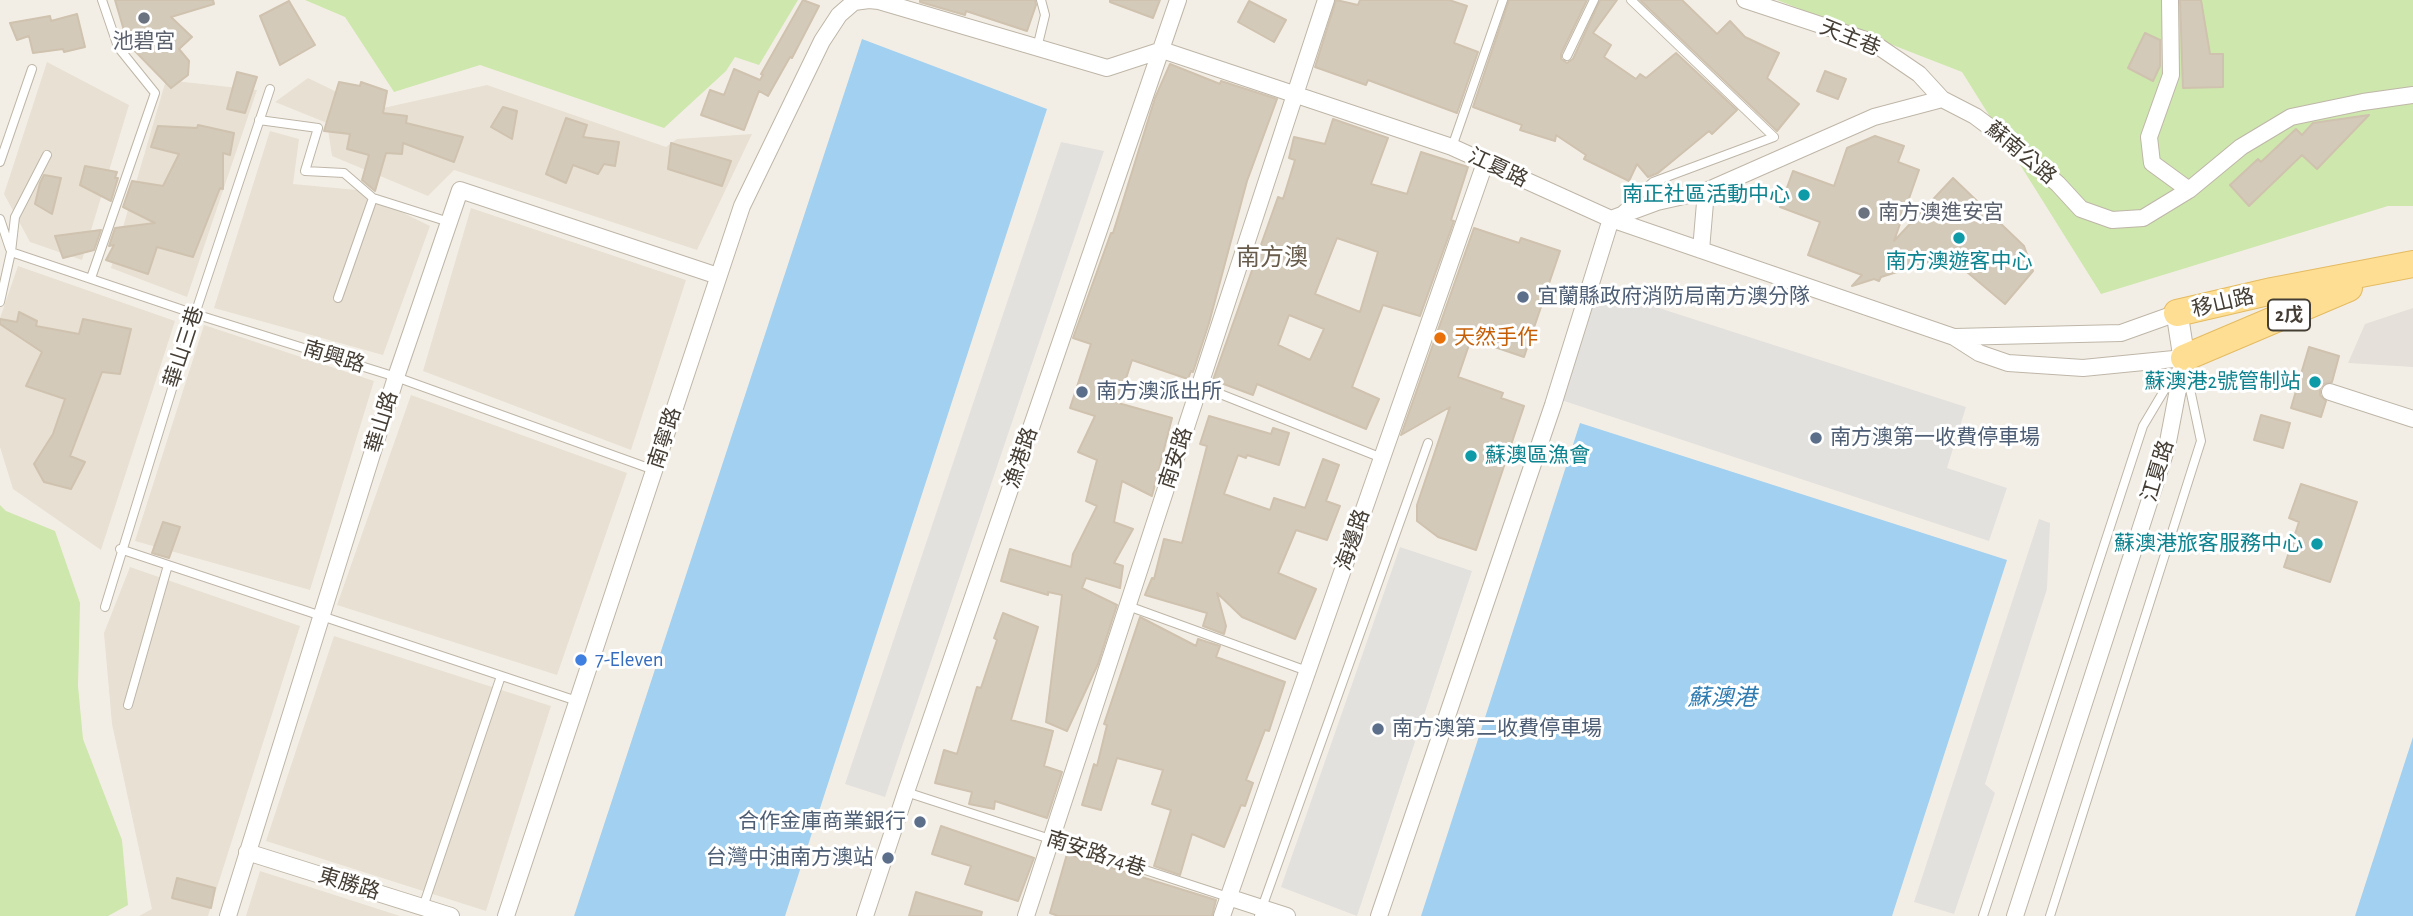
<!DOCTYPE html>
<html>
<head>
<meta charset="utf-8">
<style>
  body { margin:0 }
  canvas { display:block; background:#f3eee5 }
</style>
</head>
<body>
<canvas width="2413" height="916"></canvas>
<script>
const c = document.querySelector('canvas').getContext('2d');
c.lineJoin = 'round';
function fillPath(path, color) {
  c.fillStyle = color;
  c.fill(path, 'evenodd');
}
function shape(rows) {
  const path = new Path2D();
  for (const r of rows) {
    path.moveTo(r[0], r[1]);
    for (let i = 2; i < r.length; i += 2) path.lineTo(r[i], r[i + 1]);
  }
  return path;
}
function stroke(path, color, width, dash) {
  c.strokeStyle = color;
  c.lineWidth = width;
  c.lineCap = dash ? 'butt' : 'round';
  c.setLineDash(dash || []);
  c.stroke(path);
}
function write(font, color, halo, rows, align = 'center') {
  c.font = font + ' "Alegreya Sans","Noto Sans TC",sans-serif';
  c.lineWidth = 6;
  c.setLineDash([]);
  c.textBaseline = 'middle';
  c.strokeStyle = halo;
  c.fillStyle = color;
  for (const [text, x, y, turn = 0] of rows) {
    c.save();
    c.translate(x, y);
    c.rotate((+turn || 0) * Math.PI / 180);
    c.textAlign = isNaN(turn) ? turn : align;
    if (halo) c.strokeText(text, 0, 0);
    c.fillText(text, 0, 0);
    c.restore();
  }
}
const residential = shape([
  [47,62,129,105,82,260,30,242,4,194],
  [308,78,374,110,487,85,666,147,677,139,752,134,697,250,454,170,428,196,332,156,327,123,275,102],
  [166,80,257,90,187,297,111,268],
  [270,131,299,139,293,184,357,190,430,226,383,355,214,308],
  [471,208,686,280,631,450,423,371],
  [18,266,175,321,101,550,13,489,0,447,0,318],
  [204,325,374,381,310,590,135,541],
  [411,395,627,473,557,675,337,605],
  [130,567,300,626,208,916,139,916,152,909,112,724,104,633],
  [334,636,551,706,486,911,266,841],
  [260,871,400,916,246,916]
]);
const industrial = shape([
  [2413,308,2413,367,2348,363,2365,324]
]);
const green = shape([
  [305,0,798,0,759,65,735,57,726,71,664,128,480,65,394,92,345,17],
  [1777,0,2413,0,2413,206,2388,206,2101,294,1962,72],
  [0,505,6,511,55,531,80,603,78,686,83,739,122,840,128,905,108,916,0,916]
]);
const parking = shape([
  [1061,142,1104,151,885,797,845,784],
  [1597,288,1966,407,1947,468,2007,488,1989,541,1561,400],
  [2039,519,2050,523,2047,589,1985,784,1995,793,1954,914,1914,902],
  [1400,547,1472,571,1357,916,1281,887]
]);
const water = shape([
  [862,39,1047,109,785,916,574,916],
  [1580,423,2007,560,1892,916,1421,916],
  [2413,737,2413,916,2355,916]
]);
const building = shape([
  [115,0,213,0,214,4,171,17,192,37,179,49,189,61,188,75,171,88,128,44,115,0],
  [803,0,819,6,792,58,790,57,768,96,759,91,744,130,701,115,710,90,724,95,734,69,760,80,763,75,761,74,803,0],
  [920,0,1035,0,1036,5,1027,31,966,11,965,15,920,2,920,0],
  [1110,0,1160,0,1153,18,1110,2,1110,0],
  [1336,0,1358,5,1360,0,1449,0,1467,6,1454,43,1478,52,1457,113,1368,80,1366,85,1315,67,1336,0],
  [1509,0,1587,0,1561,54,1561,59,1567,63,1573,59,1600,0,1617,0,1593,33,1611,45,1604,57,1636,79,1640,74,1646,78,1676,53,1737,110,1712,134,1709,131,1658,173,1648,177,1637,164,1629,181,1584,159,1586,155,1556,135,1555,141,1520,130,1522,125,1473,107,1509,0],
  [1640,0,1682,0,1717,34,1730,21,1745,37,1779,53,1767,78,1799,104,1777,131,1640,0],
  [2180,0,2201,0,2210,54,2223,54,2223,87,2183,88,2180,0],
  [289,1,315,45,280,65,260,16,289,1],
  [1249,1,1286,20,1274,42,1238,22,1249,1],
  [77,14,85,47,64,52,63,49,33,53,29,36,17,40,10,23,50,16,51,21,77,14],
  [2145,33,2160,40,2160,66,2153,81,2128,68,2145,33],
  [1170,64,1220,84,1221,81,1277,99,1247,181,1209,323,1193,372,1191,371,1188,379,1132,360,1118,403,1172,418,1152,496,1122,481,1114,522,1133,529,1114,563,1123,566,1120,588,1086,578,1082,588,1117,605,1098,664,1067,731,1046,722,1062,595,1048,592,1048,595,1001,581,1010,549,1071,567,1073,554,1097,506,1086,501,1097,460,1078,452,1095,416,1070,408,1091,344,1073,338,1111,233,1113,233,1155,98,1170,64],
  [1825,71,1846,79,1838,99,1817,91,1825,71],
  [237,72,257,77,245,113,227,109,237,72],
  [339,82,360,86,361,82,387,91,383,113,407,116,406,123,463,137,454,162,403,143,402,154,386,153,375,191,362,180,369,155,347,149,350,134,324,131,339,82],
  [503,107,517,111,512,139,491,127,503,107],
  [2369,115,2317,169,2302,155,2249,206,2230,185,2258,159,2261,162,2296,129,2302,135,2313,123,2369,115],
  [566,118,587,125,583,137,619,142,615,166,604,164,598,174,573,165,566,183,546,174,566,118],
  [1333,119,1388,138,1371,184,1407,194,1421,152,1468,167,1451,220,1454,221,1420,316,1383,305,1352,387,1379,399,1366,429,1257,384,1253,395,1213,380,1278,197,1283,199,1295,160,1289,158,1294,137,1325,144,1333,119],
  [1337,238,1378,252,1360,312,1315,294,1337,238],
  [1289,315,1324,329,1310,360,1278,345,1289,315],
  [198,125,234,133,230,155,223,153,223,189,220,188,193,257,157,247,148,274,106,260,114,245,109,246,115,228,155,223,123,207,132,181,163,186,179,154,151,147,158,126,197,128,198,125],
  [1875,136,1904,146,1898,162,1919,170,1894,241,1953,178,2024,246,2033,271,2005,304,1948,256,1881,277,1879,281,1874,279,1852,286,1862,275,1808,255,1820,222,1780,207,1793,171,1834,186,1847,148,1875,136],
  [671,143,731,161,722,186,668,169,671,143],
  [85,166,117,172,115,178,118,178,111,201,80,185,85,166],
  [44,175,61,178,52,214,35,204,40,183,44,175],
  [1474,228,1519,243,1521,238,1560,251,1524,357,1471,339,1458,377,1503,393,1501,398,1524,406,1476,550,1438,537,1417,521,1417,505,1450,407,1401,435,1474,228],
  [101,230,94,250,63,258,55,236,101,230],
  [19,312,37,321,36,326,79,334,83,319,131,329,120,374,102,372,70,456,85,462,71,489,44,482,34,464,53,434,65,399,26,386,42,352,0,324,0,319,17,322,19,312],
  [2309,347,2339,356,2332,382,2324,384,2320,389,2320,395,2326,401,2321,417,2291,408,2309,347],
  [2261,415,2290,423,2283,448,2254,440,2261,415],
  [1209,416,1271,434,1273,428,1289,433,1279,465,1247,455,1246,458,1238,455,1224,494,1270,510,1274,498,1305,508,1323,459,1339,465,1326,501,1340,506,1327,540,1296,530,1278,573,1316,589,1295,639,1242,617,1217,593,1226,626,1224,634,1203,626,1207,613,1145,595,1152,578,1154,579,1164,539,1182,543,1207,446,1200,444,1209,416],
  [2301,484,2357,502,2330,582,2284,567,2299,522,2289,518,2301,484],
  [163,522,180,527,169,558,152,553,163,522],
  [1003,613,1038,627,1011,720,1053,731,1044,766,1062,772,1047,818,995,801,994,809,969,804,972,792,935,783,944,750,957,754,977,687,981,688,997,640,994,638,1003,613],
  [1140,617,1196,646,1198,639,1220,646,1216,657,1285,682,1269,731,1265,730,1246,780,1253,783,1245,806,1241,805,1224,847,1192,834,1180,875,1154,866,1171,810,1152,804,1163,770,1117,758,1101,810,1082,805,1094,764,1097,766,1107,725,1104,724,1140,617],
  [941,826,1034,858,1018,901,965,884,971,866,932,854,941,826],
  [1067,854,1216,900,1212,916,1058,916,1050,913,1067,854],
  [177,878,215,888,211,908,172,898,177,878],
  [916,892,982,912,981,916,909,916,916,892]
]);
const service = shape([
  [1037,48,1045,15,1041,0],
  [1567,56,1594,0],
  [259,120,318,128,305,171,344,173,373,198,449,222],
  [1452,147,1503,0],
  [0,162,32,69],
  [1622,210,1653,182,1774,137,1631,0],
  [0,219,10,249],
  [11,252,195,314,396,377,654,470],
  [91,278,155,93,118,47,102,0],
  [338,298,373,198],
  [0,302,11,252,15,217,47,155],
  [1200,386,1382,458],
  [120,549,577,701],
  [1128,606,1307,671],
  [105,607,195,314,270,89],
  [128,705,168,565],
  [906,792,1228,897],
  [423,907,501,676],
  [1259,916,1428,443],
  [1983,916,2143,426,2177,369],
  [2050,916,2201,441,2186,370]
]);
const minor = shape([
  [1745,0,1872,42,1919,74,1942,99],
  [2170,0,2171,75,2149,137,2152,163,2189,190],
  [1611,219,1657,202,1706,191,1874,117,1942,99,1975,116,2015,146,2058,184,2081,209,2112,220,2143,218,2189,190,2241,147,2291,117,2363,102,2413,95],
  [1701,250,1706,191],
  [1954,337,2121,333,2177,313],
  [2330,392,2413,419],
  [247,852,451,916],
  [1228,897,1287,916],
  [228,916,396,377,460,190,718,276],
  [506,916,742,206,822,41,839,15,854,2,869,0,879,1,1107,68,1162,50,1452,147,1611,219,1954,337,1979,353,2008,363,2083,368,2184,358,2167,447,2015,916],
  [865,916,906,792,1178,0],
  [1026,916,1326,0],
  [1222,916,1485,163],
  [1379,916,1553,405,1611,219]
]);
const tertiary = shape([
  [2177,313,2184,358]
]);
const primary = shape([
  [2177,313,2272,291,2413,264],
  [2184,358,2349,288]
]);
const markers = [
  [144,18,7,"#6b7280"],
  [1804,195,7,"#0f9aa8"],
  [1864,213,7,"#6b7280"],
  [1959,238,7,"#0f9aa8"],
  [1523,297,7,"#5c6f8a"],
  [1440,338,7,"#e8710a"],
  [2315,382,7,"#0f9aa8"],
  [1082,392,7,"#5c6f8a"],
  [1816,438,7,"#5c6f8a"],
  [1471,456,7,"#0f9aa8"],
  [2317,544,7,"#0f9aa8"],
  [581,660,7,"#3f7fe0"],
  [1378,729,7,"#5c6f8a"],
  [920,822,7,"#5c6f8a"],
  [888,858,7,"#5c6f8a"]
];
const shields = [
  [2289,315,42]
];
const shieldNames = [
  ["2戊",2289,315]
];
const streetNames = [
  ["天主巷",1850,38,22],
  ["蘇南公路",2021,153,40],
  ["江夏路",1498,168,25],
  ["移山路",2223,303,-13],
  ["華山三巷",184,347,-72],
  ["南興路",334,357,17],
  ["華山路",382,422,-73],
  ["南寧路",665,438,-72],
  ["漁港路",1021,458,-71],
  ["南安路",1176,458,-72],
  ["江夏路",2158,471,-73],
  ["海邊路",1353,540,-71],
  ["南安路74巷",1096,854,18],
  ["東勝路",349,884,17]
];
const worshipNames = [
  ["池碧宮",144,42],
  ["南方澳進安宮",1878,213,"left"]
];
const cultureNames = [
  ["南正社區活動中心",1790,195],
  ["南方澳遊客中心",1959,262,"center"],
  ["蘇澳港2號管制站",2301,382],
  ["蘇澳區漁會",1485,456,"left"],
  ["蘇澳港旅客服務中心",2303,544]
];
const serviceNames = [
  ["宜蘭縣政府消防局南方澳分隊",1537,297],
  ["南方澳派出所",1096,392],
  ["南方澳第一收費停車場",1830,438],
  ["南方澳第二收費停車場",1392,729],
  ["合作金庫商業銀行",906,822,"right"],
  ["台灣中油南方澳站",874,858,"right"]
];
const foodNames = [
  ["天然手作",1454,338]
];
const shopNames = [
  ["7-Eleven",595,660]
];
const waterNames = [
  ["蘇澳港",1722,698]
];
const quarterNames = [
  ["南方澳",1272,258]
];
fillPath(residential, '#e7e0d3');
fillPath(industrial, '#e5e0da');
fillPath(green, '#cee7ad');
fillPath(parking, '#e3e1dd');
fillPath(water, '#a1d0f0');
fillPath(building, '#d4caba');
stroke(building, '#cfc2ae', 2);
stroke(service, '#beb6a8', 10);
stroke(minor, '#beb6a8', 18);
stroke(tertiary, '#beb6a8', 23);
stroke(primary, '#e4bb62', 28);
stroke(service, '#fff', 8);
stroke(minor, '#fff', 16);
stroke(tertiary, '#fff', 21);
stroke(primary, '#fede92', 26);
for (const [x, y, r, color] of markers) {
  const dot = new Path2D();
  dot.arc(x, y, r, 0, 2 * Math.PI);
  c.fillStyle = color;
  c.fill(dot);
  stroke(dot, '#fff', 2.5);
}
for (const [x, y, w] of shields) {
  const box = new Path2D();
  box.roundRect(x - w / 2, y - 15.5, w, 31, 5);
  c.fillStyle = '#fff';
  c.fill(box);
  stroke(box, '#453e35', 2);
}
write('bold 19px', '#453e35', null, shieldNames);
write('21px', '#453e35', '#fff', streetNames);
write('21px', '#5b616d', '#fff', worshipNames);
write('21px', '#0d838f', '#fff', cultureNames, 'right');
write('21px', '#4e5e75', '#fff', serviceNames, 'left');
write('21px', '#c56008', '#fff', foodNames, 'left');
write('21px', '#366cbe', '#fff', shopNames, 'left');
write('italic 23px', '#2e7bb1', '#fff', waterNames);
write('24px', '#685c4c', '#fff', quarterNames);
</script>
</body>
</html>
